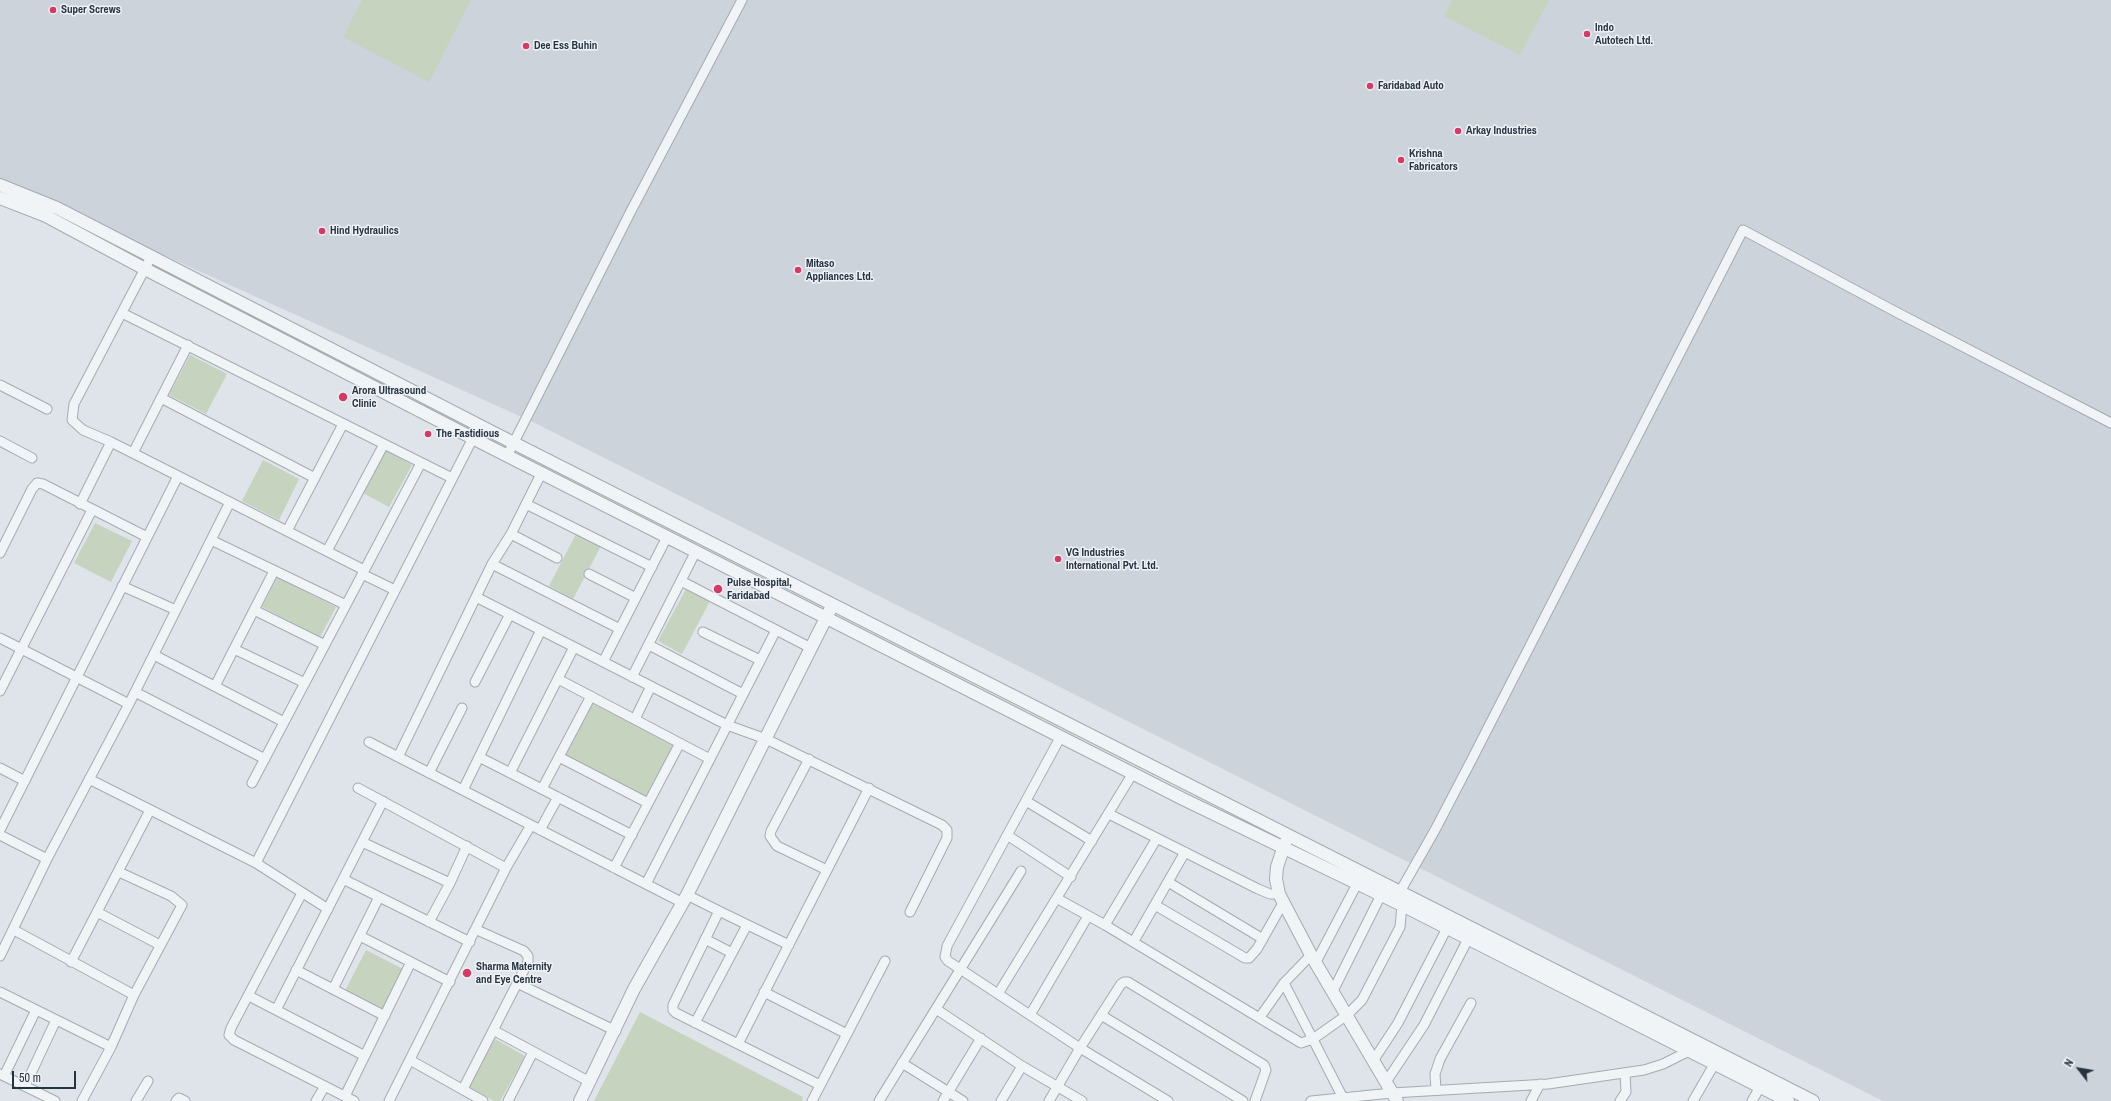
<!DOCTYPE html>
<html>
<head>
<meta charset="utf-8">
<style>
  body { margin:0 }
  #map { position:relative; width:2111px; height:1101px; overflow:hidden; background:#dee4e9; font-family:"Archivo Narrow",sans-serif }
  canvas { display:block }
  .north { position:absolute; left:2059px; top:1049px; width:40px; height:40px; -webkit-text-stroke:3px #eef2f6; paint-order:stroke; rotate:301deg; font-size:11px; font-weight:700; line-height:16px; text-align:center; color:#263341 }
  .north::after { content:''; display:block; margin:auto; width:14px; height:18px; background:#263341; clip-path:polygon(50% 0,100% 100%,50% 72%,0 100%) }
  .scale { position:absolute; left:12px; top:1071px; width:64px; height:18px; box-sizing:border-box; border:2px solid #263341; border-top:0; padding-left:5px; font-size:12px; line-height:14px; white-space:nowrap; color:#263341; -webkit-text-stroke:3px #eef2f6; paint-order:stroke }
</style>
</head>
<body>
<div id="map">
<canvas width="2111" height="1101"></canvas>
<div class="north">N</div>
<div class="scale">50 m</div>
</div>
<script>
const c = document.querySelector('canvas').getContext('2d');
c.lineJoin = 'round';
function fillPath(path, color) {
  c.fillStyle = color;
  c.fill(path, 'evenodd');
}
function shape(rows) {
  const path = new Path2D();
  for (const r of rows) {
    path.moveTo(r[0], r[1]);
    for (let i = 2; i < r.length; i += 2) path.lineTo(r[i], r[i + 1]);
  }
  return path;
}
function stroke(path, color, width, dash) {
  c.strokeStyle = color;
  c.lineWidth = width;
  c.lineCap = dash ? 'butt' : 'round';
  c.setLineDash(dash || []);
  c.stroke(path);
}
function write(font, color, halo, rows, align = 'center') {
  c.font = font + ' "Archivo Narrow",sans-serif';
  c.lineWidth = 3;
  c.setLineDash([]);
  c.textBaseline = 'middle';
  c.strokeStyle = halo;
  c.fillStyle = color;
  for (const [text, x, y, turn = 0] of rows) {
    c.save();
    c.translate(x, y);
    c.rotate((+turn || 0) * Math.PI / 180);
    c.textAlign = isNaN(turn) ? turn : align;
    if (halo) c.strokeText(text, 0, 0);
    c.fillText(text, 0, 0);
    c.restore();
  }
}
const built = shape([
  [0,0,2111,0,2111,1101,1883,1101,535,423,0,181]
]);
const green = shape([
  [362,0,471,0,429,82,343,37],
  [1452,0,1549,0,1520,55,1444,16],
  [190,355,227,374,206,414,169,395],
  [386,450,412,465,389,507,363,493],
  [263,460,299,479,279,520,242,501],
  [95,523,132,541,111,582,74,563],
  [576,534,601,546,573,599,549,586],
  [277,577,336,607,320,637,262,607],
  [686,589,710,601,682,654,658,641],
  [593,701,674,744,645,798,564,755],
  [366,950,403,969,382,1010,345,991],
  [640,1012,803,1097,802,1101,594,1101],
  [495,1039,525,1056,500,1101,494,1101,468,1087]
]);
const minor = shape([
  [151,257,74,404,72,420,83,430,111,442,364,570],
  [122,313,452,478],
  [0,385,47,409],
  [161,398,315,478],
  [0,441,32,458],
  [133,453,188,345],
  [507,456,631,211,742,0],
  [80,504,111,442],
  [526,504,652,567],
  [287,531,343,424],
  [511,534,557,558],
  [211,540,346,605],
  [327,551,384,444],
  [0,553,32,489,37,483,43,484,147,537],
  [492,564,620,629],
  [362,574,395,590],
  [589,574,636,598],
  [681,581,811,648],
  [122,586,176,610],
  [476,597,727,725,766,739,942,825,947,830,947,838,910,912],
  [254,610,325,645],
  [703,632,760,660],
  [0,638,129,704],
  [649,645,743,694],
  [234,649,305,683],
  [154,655,284,722],
  [603,662,667,537],
  [632,677,696,551],
  [558,679,710,759],
  [475,682,510,614],
  [215,686,274,571],
  [0,691,92,510],
  [135,692,265,759],
  [635,719,651,686],
  [1061,736,947,946,945,957,948,961,1080,1048,1168,1101],
  [369,742,683,903],
  [398,757,492,564,511,534,542,472],
  [479,757,632,835],
  [559,757,648,803],
  [809,759,771,831,770,836,777,846,827,870],
  [0,768,25,781],
  [429,773,462,708],
  [510,773,574,647],
  [89,779,256,863,328,909],
  [252,783,421,463],
  [358,788,506,868],
  [542,789,591,696],
  [463,790,541,630],
  [1026,801,1092,841],
  [1109,814,1258,889,1270,894,1279,894],
  [0,830,178,476],
  [540,830,558,797],
  [0,835,47,859],
  [1007,835,1071,877],
  [362,842,450,883],
  [256,863,473,438],
  [614,868,680,743],
  [343,879,470,942],
  [1168,882,1263,939],
  [646,884,776,630],
  [302,893,231,1028,229,1035,234,1040,354,1101],
  [687,895,719,911],
  [1397,897,1435,830,1471,761,1743,230,1898,313,2111,423],
  [1058,899,1105,925,1157,838],
  [1155,905,1245,958,1249,958,1257,949,1283,903],
  [97,912,160,945],
  [429,922,450,883,467,846],
  [1105,925,1301,1043,1313,1039,1347,1015,1362,1000,1400,927,1402,905],
  [14,930,134,995],
  [360,936,450,982],
  [705,939,732,953],
  [1134,941,1185,852],
  [789,945,719,911,673,1005,673,1010,676,1013,820,1085],
  [0,956,47,859,129,704,230,502],
  [71,962,150,810],
  [1316,962,1357,884],
  [296,970,385,1016],
  [517,983,616,1031],
  [1284,983,1343,1098],
  [333,989,379,897],
  [1333,991,1381,895],
  [0,992,111,1047],
  [764,992,847,1034],
  [998,994,1133,773],
  [249,996,365,1056],
  [936,1009,1022,1066,1082,1101],
  [276,1010,383,801],
  [1030,1015,1088,916],
  [1101,1015,1243,1101],
  [1260,1017,1284,983,1311,955],
  [695,1023,747,925],
  [493,1030,590,1082],
  [738,1044,869,788],
  [410,1060,483,1101],
  [1373,1061,1398,1023,1447,928],
  [902,1063,963,1101],
  [0,1074,55,1101],
  [4,1076,36,1010],
  [1386,1082,1424,1025,1468,939],
  [25,1086,56,1020],
  [463,1089,528,962,528,956,524,951,477,930],
  [1436,1090,1435,1074,1440,1059,1471,1003],
  [345,1096,411,962],
  [82,1101,111,1047,134,995,182,905,171,896,119,872],
  [136,1101,148,1081],
  [176,1101,179,1098,185,1101],
  [316,1101,325,1086],
  [389,1101,506,868,531,825],
  [508,1101,533,1052],
  [812,1101,885,961],
  [879,1101,1021,871],
  [943,1101,981,1038],
  [1001,1101,1022,1066],
  [1049,1101,1080,1048,1121,984,1124,982,1128,982,1264,1065,1266,1070,1255,1101],
  [1311,1101,1392,1093,1548,1084,1644,1070,1663,1064,1689,1051],
  [1531,1101,1540,1084],
  [1620,1101,1626,1092,1625,1073],
  [1693,1101,1715,1063],
  [1752,1101,1760,1087]
]);
const tertiary = shape([
  [0,185,57,208,496,434,1813,1101],
  [0,198,46,216,145,269,488,446,1183,799,1402,905,1788,1101],
  [1285,843,1277,867,1276,879,1279,894,1311,955,1397,1101],
  [580,1101,634,989,687,895,830,610]
]);
const markers = [
  [53,10,4,"#d73965"],
  [1587,34,4,"#d73965"],
  [526,46,4,"#d73965"],
  [1370,86,4,"#d73965"],
  [1458,131,4,"#d73965"],
  [1401,160,4,"#d73965"],
  [322,231,4,"#d73965"],
  [798,270,4,"#d73965"],
  [343,397,5,"#d73965"],
  [428,434,4,"#d73965"],
  [1058,559,4,"#d73965"],
  [718,589,5,"#d73965"],
  [467,973,5,"#d73965"]
];
const poiNames = [
  ["Super Screws",61,10],
  ["Indo",1595,28],
  ["Autotech Ltd.",1595,41],
  ["Dee Ess Buhin",534,46],
  ["Faridabad Auto",1378,86],
  ["Arkay Industries",1466,131],
  ["Krishna",1409,154],
  ["Fabricators",1409,167],
  ["Hind Hydraulics",330,231],
  ["Mitaso",806,264],
  ["Appliances Ltd.",806,277],
  ["Arora Ultrasound",352,391],
  ["Clinic",352,404],
  ["The Fastidious",436,434],
  ["VG Industries",1066,553],
  ["International Pvt. Ltd.",1066,566],
  ["Pulse Hospital,",727,583],
  ["Faridabad",727,596],
  ["Sharma Maternity",476,967],
  ["and Eye Centre",476,980]
];
fillPath(built, '#ccd3db');
fillPath(green, '#c6d3be');
stroke(minor, '#a3abb3', 11);
stroke(tertiary, '#a3abb3', 14);
stroke(minor, '#f1f4f7', 9);
stroke(tertiary, '#f1f4f7', 12);
for (const [x, y, r, color] of markers) {
  const dot = new Path2D();
  dot.arc(x, y, r, 0, 2 * Math.PI);
  c.fillStyle = color;
  c.fill(dot);
  stroke(dot, '#eef2f6', 1.5);
}
write('bold 11px', '#263341', '#eef2f6', poiNames, 'left');
</script>
</body>
</html>
